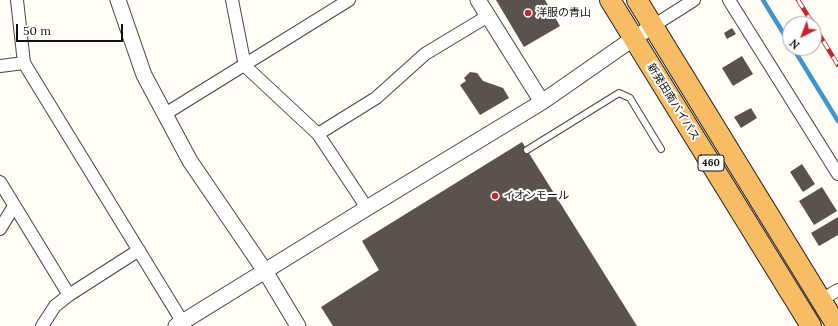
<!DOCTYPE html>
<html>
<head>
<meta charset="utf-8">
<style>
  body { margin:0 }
  #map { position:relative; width:838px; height:326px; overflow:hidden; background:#fffdf5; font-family:Lora,serif }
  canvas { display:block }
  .north { position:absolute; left:782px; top:16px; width:40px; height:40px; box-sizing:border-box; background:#fff; border:1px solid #a0a0a0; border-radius:50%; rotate:222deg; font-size:11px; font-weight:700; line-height:16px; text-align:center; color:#111 }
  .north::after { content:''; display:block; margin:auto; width:14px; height:18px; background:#c4262e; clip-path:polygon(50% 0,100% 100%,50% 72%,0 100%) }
  .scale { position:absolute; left:16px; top:24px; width:107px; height:18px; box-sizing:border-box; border:2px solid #111; border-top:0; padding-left:5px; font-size:12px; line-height:14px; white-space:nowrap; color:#111; -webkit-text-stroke:3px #fff; paint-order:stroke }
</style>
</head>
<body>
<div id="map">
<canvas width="838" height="326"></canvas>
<div class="north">N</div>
<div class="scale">50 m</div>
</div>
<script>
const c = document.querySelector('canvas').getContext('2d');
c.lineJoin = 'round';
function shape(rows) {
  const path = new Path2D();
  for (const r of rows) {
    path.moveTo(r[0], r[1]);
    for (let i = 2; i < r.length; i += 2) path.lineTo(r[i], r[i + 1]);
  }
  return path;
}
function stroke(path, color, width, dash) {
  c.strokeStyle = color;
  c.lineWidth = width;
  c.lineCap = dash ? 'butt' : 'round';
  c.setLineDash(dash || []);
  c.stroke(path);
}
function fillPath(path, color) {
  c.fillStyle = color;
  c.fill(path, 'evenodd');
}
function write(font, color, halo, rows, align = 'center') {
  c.font = font + ' Lora,"Noto Sans JP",serif';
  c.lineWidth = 4;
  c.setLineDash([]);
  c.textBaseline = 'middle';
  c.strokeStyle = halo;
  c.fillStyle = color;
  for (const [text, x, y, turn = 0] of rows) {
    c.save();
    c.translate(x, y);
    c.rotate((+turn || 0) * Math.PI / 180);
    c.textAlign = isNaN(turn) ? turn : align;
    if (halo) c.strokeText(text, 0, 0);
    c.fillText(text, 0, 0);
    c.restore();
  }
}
const stream = shape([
  [763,0,790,44],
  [793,48,838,121]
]);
const building = shape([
  [496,0,545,0,560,26,524,47],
  [732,28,736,34,727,39,724,33],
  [742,56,753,74,733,86,722,68],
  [470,72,477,73,483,81,503,88,509,98,480,115,460,85,466,81,464,78],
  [751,108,757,118,741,128,734,117],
  [522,142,637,326,333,326,321,307,379,270,362,241],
  [802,164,815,184,803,192,790,172],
  [822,187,837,211,814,225,799,201],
  [838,217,838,235,819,246,811,233]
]);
const service = shape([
  [527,150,619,93,630,98,661,149]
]);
const minor = shape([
  [17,0,24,63,185,326],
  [232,0,245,66,318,134,367,208],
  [729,0,838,174],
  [653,26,694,0],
  [0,66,24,63],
  [165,114,349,0],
  [318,134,376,98,425,54,488,16],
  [0,182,69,295],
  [0,229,14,206],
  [821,300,838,290],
  [42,326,55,306,69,295,139,250]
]);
const tertiary = shape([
  [118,0,144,75,190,161,265,271,298,326],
  [478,0,542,102],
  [176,326,367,208,542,102,634,38,653,26]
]);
const trunk = shape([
  [610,0,811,326],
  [637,0,837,326]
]);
const rail = shape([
  [798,0,813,24],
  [814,26,838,65]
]);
const markers = [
  [528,13,4,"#c4262e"],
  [495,196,4,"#c4262e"]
];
const shields = [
  [711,163,26]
];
const shieldNames = [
  ["460",711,163]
];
const poiNames = [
  ["洋服の青山",536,13],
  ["イオンモール",503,196]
];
const streetNames = [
  ["新発田南バイパス",673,102,58]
];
stroke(stream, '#3f96cf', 4.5);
fillPath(building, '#5a524d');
stroke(service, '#444', 8);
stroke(minor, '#444', 14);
stroke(tertiary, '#444', 17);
stroke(trunk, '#222', 22);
stroke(service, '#fff', 6);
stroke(minor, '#fff', 12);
stroke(tertiary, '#fff', 15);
stroke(trunk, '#f7bc64', 20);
stroke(rail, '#c4262e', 4.5);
stroke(rail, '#fff', 3, [9]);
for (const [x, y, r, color] of markers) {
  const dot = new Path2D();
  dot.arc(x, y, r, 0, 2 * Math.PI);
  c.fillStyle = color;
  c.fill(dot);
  stroke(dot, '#fff', 1.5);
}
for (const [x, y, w] of shields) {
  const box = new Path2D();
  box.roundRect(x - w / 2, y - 8, w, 16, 3);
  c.fillStyle = '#fff';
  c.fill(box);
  stroke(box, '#111', 1);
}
write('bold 10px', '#111', null, shieldNames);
write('11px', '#111', '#fff', poiNames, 'left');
write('11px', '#111', '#fff', streetNames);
</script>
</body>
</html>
